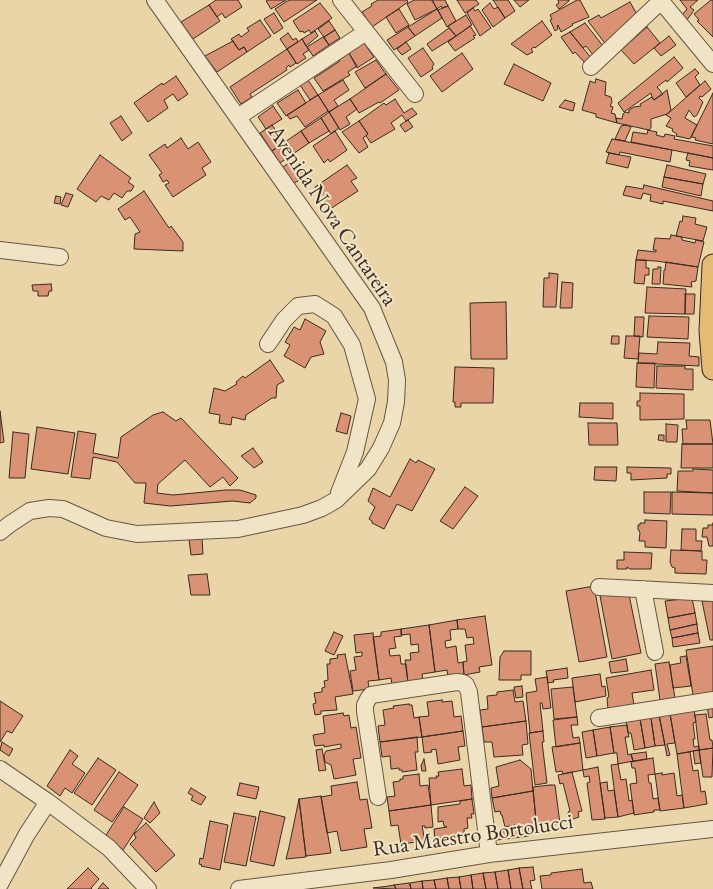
<!DOCTYPE html>
<html>
<head>
<meta charset="utf-8">
<style>
  body { margin:0 }
  canvas { display:block; background:#e9d5a7 }
</style>
</head>
<body>
<canvas width="713" height="889"></canvas>
<script>
const c = document.querySelector('canvas').getContext('2d');
c.lineJoin = 'round';
function fillPath(path, color) {
  c.fillStyle = color;
  c.fill(path, 'evenodd');
}
function shape(rows) {
  const path = new Path2D();
  for (const r of rows) {
    path.moveTo(r[0], r[1]);
    for (let i = 2; i < r.length; i += 2) path.lineTo(r[i], r[i + 1]);
  }
  return path;
}
function stroke(path, color, width, dash) {
  c.strokeStyle = color;
  c.lineWidth = width;
  c.lineCap = dash ? 'butt' : 'round';
  c.setLineDash(dash || []);
  c.stroke(path);
}
function write(font, color, halo, rows, align = 'center') {
  c.font = font + ' "EB Garamond",serif';
  c.lineWidth = 4;
  c.setLineDash([]);
  c.textBaseline = 'middle';
  c.strokeStyle = halo;
  c.fillStyle = color;
  for (const [text, x, y, turn = 0] of rows) {
    c.save();
    c.translate(x, y);
    c.rotate((+turn || 0) * Math.PI / 180);
    c.textAlign = isNaN(turn) ? turn : align;
    if (halo) c.strokeText(text, 0, 0);
    c.fillText(text, 0, 0);
    c.restore();
  }
}
const building = shape([
  [238,0,242,7,225,18,222,13,217,17,209,5,216,0,238,0],
  [268,0,286,0,271,9,266,1,268,0],
  [289,0,317,0,284,22,275,9,289,0],
  [378,0,407,0,408,2,372,27,362,12,372,6,371,4,378,0],
  [414,0,432,0,437,9,415,20,407,4,414,0],
  [432,0,445,0,448,6,442,8,441,6,437,9,432,0],
  [457,0,476,0,479,4,465,13,457,0],
  [493,0,508,0,515,11,505,18,493,0],
  [514,0,529,0,520,7,514,0],
  [558,0,569,0,569,1,559,9,556,5,559,3,558,0],
  [577,0,580,0,589,17,572,24,573,25,561,32,558,25,557,26,558,29,555,31,550,20,552,19,550,15,577,0],
  [680,0,698,0,690,7,694,10,687,20,682,15,687,9,680,0],
  [711,0,713,0,713,37,697,21,699,20,694,14,711,0],
  [630,2,639,18,607,46,588,21,599,15,601,18,630,2],
  [320,3,332,18,311,33,309,30,304,33,303,31,300,32,293,21,320,3],
  [490,3,494,9,498,7,505,18,493,27,482,10,490,3],
  [209,5,220,21,193,39,181,22,209,5],
  [448,6,456,21,447,27,438,10,448,6],
  [473,8,475,11,478,9,491,28,480,36,467,13,473,8],
  [399,9,409,25,396,33,386,17,399,9],
  [437,9,442,18,415,36,408,27,437,9],
  [274,13,283,28,274,34,264,19,274,13],
  [466,15,472,25,456,36,448,26,466,15],
  [260,20,271,36,247,52,244,47,239,50,231,39,239,34,241,37,249,31,247,28,260,20],
  [329,21,335,30,324,37,318,29,329,21],
  [542,21,552,35,535,48,534,47,531,49,533,52,527,55,511,44,542,21],
  [585,23,603,46,593,55,586,46,583,48,570,32,585,23],
  [470,26,476,35,473,36,475,38,455,51,448,42,470,26],
  [408,27,415,36,394,50,387,40,408,27],
  [647,27,660,43,634,64,621,50,647,27],
  [449,28,456,36,432,51,427,44,449,28],
  [335,30,340,38,329,45,324,37,335,30],
  [315,31,318,36,306,46,302,39,315,31],
  [570,32,592,59,586,64,575,52,573,54,561,37,570,32],
  [288,33,293,40,296,38,298,42,287,49,280,39,288,33],
  [669,36,676,45,661,56,654,48,669,36],
  [323,37,329,45,313,56,307,47,323,37],
  [302,39,309,50,303,54,306,58,297,64,287,49,302,39],
  [233,41,239,50,244,47,247,52,217,72,205,56,233,41],
  [406,42,411,49,402,55,397,49,406,42],
  [364,43,374,57,357,68,349,53,364,43],
  [423,48,434,64,432,67,433,69,421,77,408,58,423,48],
  [287,49,296,63,290,67,289,65,286,68,287,70,250,94,252,97,241,104,230,87,287,49],
  [349,53,357,66,348,72,350,75,323,91,314,78,340,61,339,60,349,53],
  [462,53,473,69,442,92,430,76,462,53],
  [674,57,683,68,667,82,666,80,657,87,663,94,654,100,652,97,651,93,624,112,618,103,674,57],
  [376,60,386,74,365,88,355,72,376,60],
  [514,64,551,83,543,101,504,84,514,64],
  [695,69,699,73,695,77,700,85,686,97,676,83,695,69],
  [386,74,399,90,380,103,379,102,359,113,350,99,386,74],
  [176,76,188,94,178,101,173,94,164,100,168,108,148,122,134,103,162,83,163,85,176,76],
  [596,79,606,82,605,95,611,97,612,102,610,106,613,107,611,113,615,114,617,123,596,117,596,114,582,110,590,81,595,83,596,79],
  [308,80,318,95,310,100,300,85,308,80],
  [343,80,349,90,334,100,338,106,329,112,318,95,343,80],
  [705,81,711,89,702,97,700,96,699,98,703,102,697,115,694,117,689,110,685,118,697,125,690,139,676,136,677,134,672,131,673,129,666,126,671,118,666,115,705,81],
  [298,90,306,103,286,116,277,103,298,90],
  [667,90,671,110,667,114,651,119,651,128,649,130,617,123,616,118,622,119,623,114,625,112,629,113,629,110,634,107,641,106,640,104,652,97,654,100,667,90],
  [713,93,713,144,695,140,696,138,691,137,713,93],
  [318,95,328,111,305,127,297,116,290,119,287,115,318,95],
  [350,99,357,109,346,117,350,124,340,130,329,112,350,99],
  [395,99,404,113,412,108,417,114,406,121,402,115,391,123,395,129,371,143,366,136,368,134,359,121,384,103,386,105,395,99],
  [565,100,575,103,573,111,559,107,565,100],
  [273,106,282,119,266,129,258,117,273,106],
  [329,112,339,128,331,134,321,118,329,112],
  [121,116,132,133,122,141,110,123,121,116],
  [321,118,329,131,309,143,301,131,321,118],
  [408,120,413,127,405,132,400,125,408,120],
  [359,121,368,134,363,138,368,147,359,153,342,132,359,121],
  [272,125,282,140,277,143,279,146,272,151,260,133,272,125],
  [626,125,631,127,625,141,615,139,621,126,626,125],
  [648,130,657,132,656,135,664,137,665,134,675,136,674,139,713,146,713,158,631,142,633,132,647,134,648,130],
  [301,131,309,143,280,163,272,151,301,131],
  [335,131,347,150,330,162,328,159,324,163,313,146,335,131],
  [181,138,188,149,198,142,211,162,202,168,206,175,173,197,165,185,169,183,167,180,163,182,159,175,162,173,149,155,165,144,167,148,181,138],
  [612,139,672,150,670,162,620,152,619,155,606,152,612,139],
  [609,153,631,157,628,168,606,163,609,153],
  [688,153,713,158,713,170,689,166,690,161,686,160,688,153],
  [100,155,131,178,128,182,134,186,131,191,127,191,122,198,114,193,109,200,101,196,96,202,77,189,100,155],
  [296,158,307,176,294,183,283,167,296,158],
  [347,165,357,178,351,181,358,191,330,209,315,187,347,165],
  [667,165,706,174,703,184,664,177,667,165],
  [664,177,703,184,701,196,662,187,664,177],
  [644,185,713,201,713,211,663,201,663,204,650,201,651,195,643,193,641,199,623,195,626,186,643,189,644,185],
  [144,191,169,228,171,226,183,242,183,251,134,249,135,234,140,232,130,217,125,220,118,209,144,191],
  [66,193,73,195,68,207,61,205,66,193],
  [56,196,61,197,60,204,54,203,56,196],
  [683,216,696,218,695,224,707,227,703,241,676,236,680,221,682,222,683,216],
  [671,235,682,237,682,240,695,243,696,240,704,242,698,267,656,261,636,260,638,250,656,252,656,250,653,250,655,238,670,239,671,235],
  [636,260,646,260,646,268,649,268,649,275,645,275,644,284,634,283,636,260],
  [666,262,698,267,696,281,691,282,692,287,663,284,664,270,665,270,666,262],
  [658,267,661,267,660,284,652,284,653,269,658,269,658,267],
  [549,273,558,274,556,307,543,307,544,278,549,278,549,273],
  [562,282,573,283,572,308,560,308,562,282],
  [51,284,52,291,49,291,48,296,38,296,38,291,33,291,32,285,51,284],
  [647,287,686,289,685,314,645,313,647,287],
  [685,294,695,294,694,314,685,314,685,294],
  [506,302,507,359,471,359,470,303,506,302],
  [649,316,689,317,688,339,647,337,649,316],
  [635,317,644,317,643,337,634,336,635,317],
  [305,319,326,331,320,342,324,354,311,357,305,368,284,356,290,345,285,342,294,327,300,330,305,319],
  [612,336,619,336,619,344,611,344,612,336],
  [626,336,640,336,638,359,624,358,626,336],
  [658,342,690,343,689,356,699,357,699,366,638,363,639,353,657,354,658,342],
  [270,360,284,381,277,385,276,398,272,398,246,415,245,420,232,417,231,425,219,423,220,415,209,413,214,388,225,391,237,384,236,382,243,376,245,378,270,360],
  [637,363,655,363,654,388,636,387,637,363],
  [657,366,685,366,685,369,693,369,693,390,656,388,657,366],
  [455,367,494,368,493,403,461,403,461,407,455,407,455,402,453,402,455,367],
  [640,393,684,394,684,419,640,420,640,406,637,406,637,401,640,401,640,393],
  [580,403,613,403,613,419,579,417,580,403],
  [0,411,4,442,0,443,0,411],
  [163,412,176,421,181,418,238,478,230,486,223,477,210,487,185,460,158,484,157,493,173,495,226,490,240,490,256,495,256,498,250,503,233,501,170,506,144,503,146,483,135,483,117,462,93,457,90,479,71,477,78,431,96,434,93,453,118,458,121,437,153,415,163,412],
  [341,413,351,416,347,434,336,431,341,413],
  [686,420,710,420,713,444,683,444,682,429,687,429,686,420],
  [588,423,617,423,618,445,589,445,588,423],
  [666,424,678,425,677,442,666,442,666,424],
  [37,427,75,433,68,474,31,469,37,427],
  [13,432,29,434,25,478,9,478,13,432],
  [659,435,664,435,664,441,658,440,659,435],
  [682,444,713,444,713,468,681,468,682,444],
  [253,448,263,462,254,468,241,456,253,448],
  [410,459,416,463,418,460,435,469,412,511,397,504,384,529,372,523,372,521,369,519,375,507,368,501,373,488,390,497,410,459],
  [595,467,617,467,616,481,594,480,595,467],
  [627,467,671,468,671,474,667,474,667,478,631,480,631,473,627,473,627,467],
  [693,469,713,470,713,493,677,491,678,471,693,471,693,469],
  [465,487,478,496,453,529,440,521,465,487],
  [644,492,671,492,670,514,644,513,644,492],
  [672,492,713,493,713,515,672,514,672,492],
  [645,520,667,521,666,548,645,547,645,541,639,541,640,533,639,530,638,530,638,525,640,525,640,523,645,523,645,520],
  [713,523,713,546,709,546,707,537,702,537,703,528,708,528,708,525,713,525,713,523],
  [682,529,696,529,696,541,702,541,701,551,681,550,682,529],
  [202,538,203,554,191,555,189,539,202,538],
  [671,550,702,551,702,560,707,560,706,574,675,573,675,568,672,567,670,562,671,550],
  [624,552,652,553,651,569,630,569,627,567,627,569,617,569,617,560,624,560,624,552],
  [207,574,210,595,191,595,188,575,207,574],
  [594,586,607,657,579,662,566,591,594,586],
  [628,590,641,653,612,659,600,596,628,590],
  [692,598,695,613,668,618,665,601,692,598],
  [702,601,713,601,713,640,710,640,702,601],
  [695,613,697,624,670,630,668,618,695,613],
  [485,616,492,665,479,667,480,672,464,675,463,662,467,661,465,645,474,644,473,637,467,638,465,629,458,629,457,620,485,616],
  [457,620,458,629,450,630,451,640,445,641,446,648,456,646,458,663,463,662,464,675,448,677,447,670,435,672,429,625,457,620],
  [697,624,698,633,672,638,670,630,697,624],
  [429,625,435,672,422,674,423,681,408,683,405,660,411,660,410,653,419,652,418,644,411,645,410,634,401,635,401,629,429,625],
  [401,629,402,636,394,637,396,648,389,649,390,656,400,655,401,664,406,664,408,683,392,685,391,678,379,680,373,637,381,636,381,632,401,629],
  [334,632,343,636,334,655,325,651,334,632],
  [373,633,379,680,368,681,369,689,353,691,350,671,356,670,354,657,362,656,362,652,356,653,354,635,373,633],
  [698,633,700,643,673,647,672,638,698,633],
  [713,646,713,692,693,695,686,650,713,646],
  [504,651,531,651,531,675,521,675,521,680,499,680,500,657,504,651],
  [345,654,353,694,335,697,337,710,321,711,321,714,315,715,313,704,316,703,314,693,322,692,322,688,325,687,324,681,328,680,327,664,330,664,330,659,338,658,337,655,345,654],
  [686,656,691,686,673,688,670,665,681,663,680,657,686,656],
  [626,659,628,671,611,673,609,662,626,659],
  [669,662,675,698,660,700,655,664,669,662],
  [567,668,568,678,553,680,554,682,548,683,546,671,567,668],
  [651,670,654,690,632,693,634,705,608,709,607,698,609,697,606,678,651,670],
  [600,674,602,687,605,686,606,696,575,702,572,678,600,674],
  [547,677,551,708,543,709,542,703,540,703,543,731,530,733,526,693,537,691,535,679,547,677],
  [522,686,523,697,516,698,514,687,522,686],
  [573,687,577,717,554,719,551,689,573,687],
  [513,690,515,702,523,701,526,721,482,727,480,710,488,709,487,696,497,695,497,692,513,690],
  [442,700,442,702,452,701,454,717,461,716,463,731,422,737,419,717,429,716,427,702,442,700],
  [0,701,23,716,12,733,7,731,0,742,0,701],
  [409,704,409,705,412,705,414,718,419,717,422,737,380,742,378,726,385,725,383,710,394,708,393,706,409,704],
  [693,704,696,722,693,723,695,739,693,739,694,747,699,746,699,750,677,754,669,708,693,704],
  [713,705,713,717,709,718,707,706,713,705],
  [669,708,675,743,667,744,670,755,667,756,658,710,669,708],
  [658,710,665,745,655,746,650,711,658,710],
  [650,711,655,746,645,748,639,713,650,711],
  [343,713,344,716,349,715,351,728,356,727,361,758,353,759,356,775,334,779,331,765,325,762,324,755,326,751,341,748,341,744,324,747,324,745,315,746,313,735,325,733,323,716,343,713],
  [639,713,645,748,634,750,631,733,628,733,625,715,639,713],
  [706,714,710,740,712,740,713,748,699,750,695,715,706,714],
  [577,717,578,725,571,725,573,738,579,737,580,743,556,747,553,720,577,717],
  [526,721,528,744,522,745,523,755,494,757,492,742,484,742,482,727,526,721],
  [627,725,629,737,625,737,628,755,631,754,633,761,618,764,617,753,614,753,610,727,627,725],
  [610,727,614,753,597,756,593,730,610,727],
  [593,730,597,756,586,758,582,732,593,730],
  [463,731,465,746,458,747,460,760,438,764,436,749,431,750,432,752,424,753,422,737,463,731],
  [543,731,544,742,542,742,547,783,535,785,529,733,543,731],
  [417,737,418,752,415,752,417,770,402,772,402,770,399,770,399,768,391,769,390,756,382,757,380,742,417,737],
  [2,742,13,749,9,756,0,750,2,742],
  [580,743,583,770,563,774,562,771,556,772,552,747,580,743],
  [713,748,712,777,703,777,699,750,713,748],
  [322,749,326,770,319,771,316,750,322,749],
  [70,750,78,756,72,764,85,773,72,793,65,788,60,796,47,786,70,750],
  [699,750,701,763,695,764,693,751,699,750],
  [646,752,647,759,633,761,631,754,646,752],
  [689,752,690,752,693,771,698,770,701,792,705,791,707,804,684,808,677,754,689,752],
  [98,758,116,770,92,805,74,793,98,758],
  [653,758,655,774,648,775,649,783,651,783,653,799,658,798,660,810,654,810,654,812,634,815,630,784,637,783,635,768,632,768,631,762,653,758],
  [424,759,426,771,422,771,421,766,424,759],
  [520,760,531,769,533,791,492,798,491,788,499,786,496,767,520,760],
  [618,764,621,780,626,779,629,801,632,800,634,813,618,817,611,765,618,764],
  [598,767,605,819,592,820,587,783,590,782,589,776,584,777,583,770,598,767],
  [462,769,464,786,471,785,472,799,431,805,429,778,437,778,436,776,439,776,438,772,462,769],
  [119,772,138,785,112,822,94,810,119,772],
  [572,772,582,811,578,812,579,817,570,820,568,812,570,811,563,783,560,784,558,775,572,772],
  [662,773,662,775,674,773,677,796,682,795,684,808,660,811,655,774,662,773],
  [419,774,420,786,428,785,431,805,389,811,387,797,395,796,393,782,400,781,400,779,403,779,403,776,419,774],
  [357,782,360,800,367,799,372,828,364,829,367,847,341,851,337,831,327,833,321,797,332,795,331,786,357,782],
  [607,782,608,791,614,790,618,817,605,818,600,783,607,782],
  [240,783,259,787,256,799,237,795,240,783],
  [550,785,555,785,560,824,543,825,543,822,536,823,533,787,550,785],
  [191,788,206,797,201,805,191,800,193,796,188,793,191,788],
  [533,791,537,827,528,828,529,836,489,841,488,834,515,830,515,825,505,827,502,815,501,815,500,811,495,812,492,798,533,791],
  [321,796,331,853,306,856,299,799,321,796],
  [299,799,306,857,286,859,289,847,299,799],
  [472,799,474,814,471,814,472,818,467,818,468,828,464,829,464,834,435,840,434,829,447,827,444,826,443,821,438,822,438,807,460,804,460,801,472,799],
  [154,802,160,813,150,823,144,818,154,802],
  [431,805,433,827,425,828,425,826,422,826,425,841,401,844,398,825,391,826,389,811,431,805],
  [124,807,143,819,123,850,106,835,124,807],
  [260,811,285,817,274,866,250,861,260,811],
  [234,813,256,817,246,866,224,862,234,813],
  [210,821,228,825,220,870,201,866,202,865,199,864,200,858,203,859,210,821],
  [146,823,175,855,156,872,130,844,136,838,134,834,146,823],
  [533,867,535,880,530,881,532,889,523,889,519,868,533,867],
  [88,868,99,879,91,888,92,889,67,889,88,868],
  [519,868,523,889,511,889,508,870,519,868],
  [582,869,584,883,591,882,593,889,542,889,540,876,551,875,551,873,582,869],
  [508,870,511,889,498,889,495,872,508,870],
  [495,872,498,889,486,889,483,873,495,872],
  [483,873,486,889,473,889,471,875,483,873],
  [471,875,473,889,461,889,459,877,471,875],
  [459,877,461,889,449,889,447,878,459,877],
  [447,878,449,889,436,889,434,880,447,878],
  [434,880,436,889,423,889,422,881,434,880],
  [422,881,423,889,411,889,410,883,422,881],
  [103,883,109,889,98,889,103,883],
  [409,883,411,889,396,889,394,885,409,883],
  [394,885,396,889,373,888,389,886,394,885]
]);
const minor = shape([
  [341,0,415,94],
  [660,0,713,64],
  [591,67,661,1],
  [238,117,366,32],
  [0,250,60,257],
  [268,344,284,320,298,306,315,304,334,316,352,345,367,399,355,452,339,493],
  [0,532,10,524,30,511,49,508,63,509,106,528,137,534,238,529,303,515,322,508,336,500,368,469,381,448,392,423,396,402,397,380,394,362,372,308,155,0],
  [599,587,713,593],
  [643,589,655,652],
  [599,718,713,700],
  [0,769,48,802,109,848,148,889],
  [378,797,365,711,365,705,368,699,371,695,457,682,463,683,466,685,469,692,489,854],
  [0,884,27,834,48,802],
  [239,889,391,870,489,854,713,829]
]);
const major = shape([
  [713,265,710,331,713,369]
]);
const streetNames = [
  ["Avenida Nova Cantareira",332,216,56],
  ["Rua Maestro Bortolucci",473,836,-8]
];
fillPath(building, '#d99374');
stroke(building, '#3b2b23', 1);
stroke(minor, '#665644', 18);
stroke(major, '#3b2b23', 23);
stroke(minor, '#f1e4c6', 16);
stroke(major, '#e4ba74', 21);
write('22px', '#3b2b23', '#f1e4c6', streetNames);
</script>
</body>
</html>
